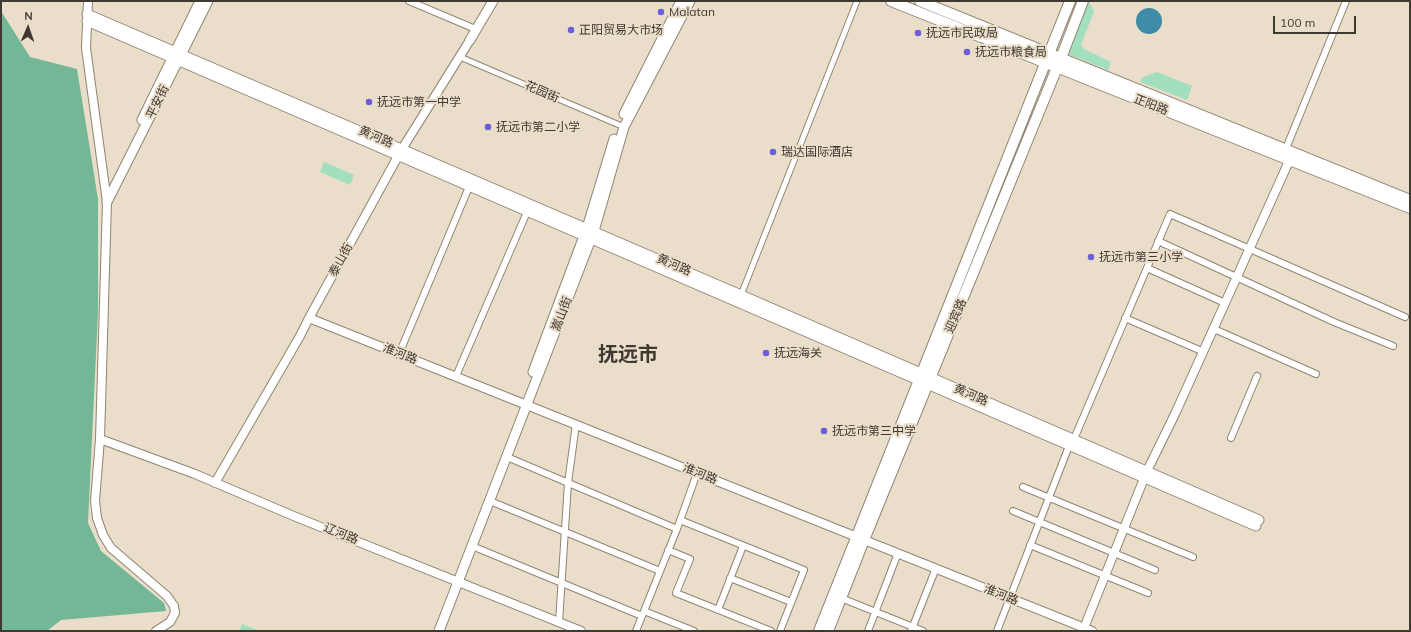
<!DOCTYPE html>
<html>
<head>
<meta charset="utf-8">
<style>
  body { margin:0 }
  #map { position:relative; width:1411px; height:632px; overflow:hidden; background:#eaddc9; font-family:Mulish,sans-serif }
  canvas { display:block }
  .frame { position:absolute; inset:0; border:2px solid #3e3931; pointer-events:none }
  .north { position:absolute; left:8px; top:8px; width:40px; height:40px; -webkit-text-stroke:3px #eaddc9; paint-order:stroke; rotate:2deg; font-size:11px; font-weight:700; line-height:16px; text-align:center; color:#3e3931 }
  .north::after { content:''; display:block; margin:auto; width:14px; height:18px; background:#3e3931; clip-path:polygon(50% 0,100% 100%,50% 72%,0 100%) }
  .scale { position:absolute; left:1273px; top:16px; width:83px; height:18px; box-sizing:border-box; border:2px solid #3e3931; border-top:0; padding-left:5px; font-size:12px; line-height:14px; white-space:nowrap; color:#3e3931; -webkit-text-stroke:3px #eaddc9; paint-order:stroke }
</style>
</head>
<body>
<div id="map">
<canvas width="1411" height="632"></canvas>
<div class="frame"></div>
<div class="north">N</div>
<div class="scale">100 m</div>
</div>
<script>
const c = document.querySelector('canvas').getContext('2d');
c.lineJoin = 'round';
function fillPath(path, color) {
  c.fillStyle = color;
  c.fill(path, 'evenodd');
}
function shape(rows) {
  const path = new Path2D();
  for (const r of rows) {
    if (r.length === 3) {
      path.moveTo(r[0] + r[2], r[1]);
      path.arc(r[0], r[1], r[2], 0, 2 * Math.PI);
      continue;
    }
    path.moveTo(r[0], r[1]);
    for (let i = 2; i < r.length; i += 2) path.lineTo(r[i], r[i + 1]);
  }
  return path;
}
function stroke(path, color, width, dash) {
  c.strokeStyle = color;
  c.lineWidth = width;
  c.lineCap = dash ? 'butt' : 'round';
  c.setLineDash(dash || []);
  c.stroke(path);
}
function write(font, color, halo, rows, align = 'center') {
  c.font = font + ' Mulish,"Noto Sans SC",sans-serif';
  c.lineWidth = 4;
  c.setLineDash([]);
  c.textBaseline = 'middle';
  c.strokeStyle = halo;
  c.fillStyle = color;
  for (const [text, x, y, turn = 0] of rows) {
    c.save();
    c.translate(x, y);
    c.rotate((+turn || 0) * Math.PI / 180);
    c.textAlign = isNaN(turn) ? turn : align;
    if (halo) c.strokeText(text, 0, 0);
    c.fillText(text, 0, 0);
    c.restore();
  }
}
const green = shape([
  [1088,1,1094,11,1081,45,1084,49,1111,62,1108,70,1068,54],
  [1157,72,1192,86,1187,100,1140,82,1143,77],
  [324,162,354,175,350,185,320,172],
  [242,624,260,631,239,631]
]);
const forest = shape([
  [1,11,30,57,77,69,98,199,98,312,88,523,101,551,164,603,166,611,61,620,47,631,1,631]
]);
const water = shape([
  [1149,21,13]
]);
const pedestrian = shape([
  [460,57,624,127],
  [741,295,857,1]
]);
const minor = shape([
  [409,1,473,28],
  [1285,151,1346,1],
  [1158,241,1334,322,1393,346],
  [1147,268,1225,303],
  [1125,318,1204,352],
  [1214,329,1316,374],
  [399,354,469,187],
  [456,376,527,212],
  [1231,438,1257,376],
  [1074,439,1170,214,1405,317],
  [507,457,677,529],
  [1023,487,1193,557],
  [490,501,660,571],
  [1013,511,1155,570],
  [680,520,804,570,780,631],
  [1030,545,1148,593],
  [472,546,642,616],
  [668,550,690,559,676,593,771,631],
  [730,578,791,602],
  [841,598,923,631],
  [718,610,743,546],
  [644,611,694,631],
  [559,622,568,483,576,424],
  [636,631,677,529,697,473],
  [868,631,898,553],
  [911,631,936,568],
  [997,631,1069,446]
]);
const tertiary = shape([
  [88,1,86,48,107,202,100,439,95,501,97,518,103,535,111,548,167,596,174,606,175,613,170,622,156,631],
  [309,318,1092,631],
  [100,439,195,474,296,517,581,631],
  [215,483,300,336,309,318,402,149,470,40],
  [1084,628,1147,471,1175,414,1290,159]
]);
const secondary = shape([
  [87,14,741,295,1259,520],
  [87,21,1256,526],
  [470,40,493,1],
  [624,114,681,1],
  [142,120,200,1],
  [107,202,208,1],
  [533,372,587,228,614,139],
  [439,631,594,231,624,127,690,1]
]);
const primary = shape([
  [891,1,1410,208],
  [920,1,1410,200],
  [819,631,1070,1],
  [828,631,864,540,1061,58,1083,1]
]);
const markers = [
  [661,12,4,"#6a5fd9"],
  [571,30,4,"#6a5fd9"],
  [918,33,4,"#6a5fd9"],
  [967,52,4,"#6a5fd9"],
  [369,102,4,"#6a5fd9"],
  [488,127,4,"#6a5fd9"],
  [773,152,4,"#6a5fd9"],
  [1091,257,4,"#6a5fd9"],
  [766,353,4,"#6a5fd9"],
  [824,431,4,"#6a5fd9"]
];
const poiNames = [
  ["Malatan",669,12],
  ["正阳贸易大市场",579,30],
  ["抚远市民政局",926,33],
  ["抚远市粮食局",975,52],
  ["抚远市第一中学",377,102],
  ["抚远市第二小学",496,127],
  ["瑞达国际酒店",781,152],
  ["抚远市第三小学",1099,257],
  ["抚远海关",774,353],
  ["抚远市第三中学",832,431]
];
const streetNames = [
  ["花园街",542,92,23],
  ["平安街",158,102,-64],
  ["正阳路",1151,105,21],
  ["黄河路",376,137,23],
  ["泰山街",341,260,-61],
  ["黄河路",674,265,23],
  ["嵩山街",562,314,-69],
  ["迎宾路",956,316,-67],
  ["淮河路",400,354,22],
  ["黄河路",971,395,23],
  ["淮河路",700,474,22],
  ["辽河路",341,534,22],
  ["淮河路",1001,595,22]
];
const townNames = [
  ["抚远市",628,355]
];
fillPath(green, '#a1dfbf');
fillPath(forest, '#73b796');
fillPath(water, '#3e8ca7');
stroke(pedestrian, '#908472', 7);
stroke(minor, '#908472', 8);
stroke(tertiary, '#908472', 10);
stroke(secondary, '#908472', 11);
stroke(primary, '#908472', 12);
stroke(pedestrian, '#fff', 5);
stroke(minor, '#fff', 6);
stroke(tertiary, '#fff', 8);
stroke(secondary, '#fff', 9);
stroke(primary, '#fff', 10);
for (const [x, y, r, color] of markers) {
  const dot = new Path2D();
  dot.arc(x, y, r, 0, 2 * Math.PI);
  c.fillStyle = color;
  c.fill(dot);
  stroke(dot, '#eaddc9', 1.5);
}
write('12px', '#3e3931', '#eaddc9', poiNames, 'left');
write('12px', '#3e3931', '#eaddc9', streetNames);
write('bold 20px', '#3e3931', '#eaddc9', townNames);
</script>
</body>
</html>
